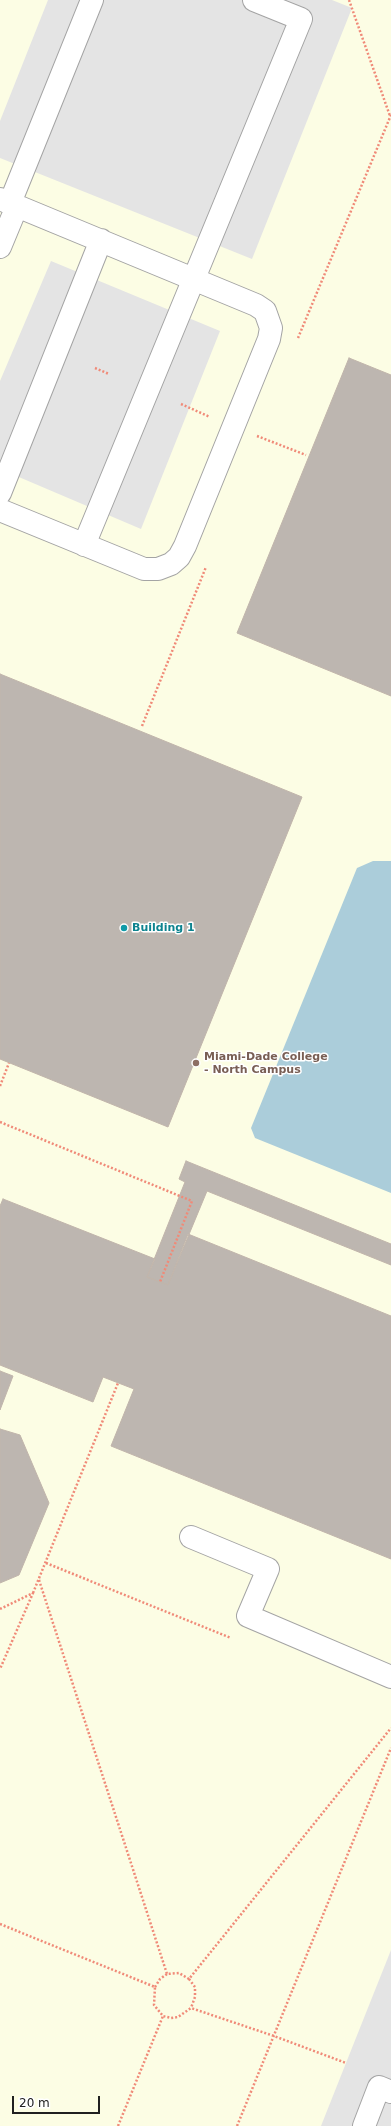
<!DOCTYPE html>
<html>
<head>
<meta charset="utf-8">
<style>
  body { margin:0 }
  #map { position:relative; width:391px; height:2126px; overflow:hidden; background:#f0eee7; font-family:"DejaVu Sans",sans-serif }
  canvas { display:block }
  .scale { position:absolute; left:12px; top:2096px; width:88px; height:18px; box-sizing:border-box; border:2px solid #202020; border-top:0; padding-left:5px; font-size:12px; line-height:14px; white-space:nowrap; color:#202020; -webkit-text-stroke:3px #fff; paint-order:stroke }
</style>
</head>
<body>
<div id="map">
<canvas width="391" height="2126"></canvas>
<div class="scale">20 m</div>
</div>
<script>
const c = document.querySelector('canvas').getContext('2d');
c.lineJoin = 'round';
function fillPath(path, color) {
  c.fillStyle = color;
  c.fill(path, 'evenodd');
}
function shape(rows) {
  const path = new Path2D();
  for (const r of rows) {
    path.moveTo(r[0], r[1]);
    for (let i = 2; i < r.length; i += 2) path.lineTo(r[i], r[i + 1]);
  }
  return path;
}
function stroke(path, color, width, dash) {
  c.strokeStyle = color;
  c.lineWidth = width;
  c.lineCap = dash ? 'butt' : 'round';
  c.setLineDash(dash || []);
  c.stroke(path);
}
function write(font, color, halo, rows, align = 'center') {
  c.font = font + ' "DejaVu Sans",sans-serif';
  c.lineWidth = 3;
  c.setLineDash([]);
  c.textBaseline = 'middle';
  c.strokeStyle = halo;
  c.fillStyle = color;
  for (const [text, x, y, turn = 0] of rows) {
    c.save();
    c.translate(x, y);
    c.rotate((+turn || 0) * Math.PI / 180);
    c.textAlign = isNaN(turn) ? turn : align;
    if (halo) c.strokeText(text, 0, 0);
    c.fillText(text, 0, 0);
    c.restore();
  }
}
const education = shape([
  [0,0,391,0,391,2126,0,2126]
]);
const parking = shape([
  [48,0,332,0,352,8,252,259,0,158,0,121],
  [51,261,220,331,141,529,0,469,0,381],
  [391,1950,391,2126,321,2126,346,2063]
]);
const water = shape([
  [373,861,391,861,391,1193,255,1138,251,1128,357,868]
]);
const building = shape([
  [349,358,391,375,391,696,237,633,349,358],
  [0,674,302,797,168,1127,0,1059,0,674],
  [186,1161,391,1244,391,1265,207,1191,168,1285,147,1277,185,1182,179,1179,186,1161],
  [3,1199,155,1259,147,1277,168,1285,188,1234,391,1316,391,1559,111,1446,134,1389,103,1377,93,1402,0,1365,0,1206,3,1199],
  [0,1371,13,1376,0,1410,0,1371],
  [0,1429,20,1435,49,1503,19,1575,0,1583,0,1429]
]);
const path = shape([
  [349,0,390,116],
  [298,338,391,115],
  [95,368,109,374],
  [181,404,210,417],
  [257,436,306,455],
  [142,726,206,567],
  [0,1086,9,1063],
  [0,1122,192,1201,160,1282],
  [46,1563,231,1638],
  [39,1580,167,1974,179,1973,189,1979,391,1728],
  [33,1593,118,1383],
  [0,1609,33,1593,0,1669],
  [0,1924,155,1987,154,2005,163,2016,171,2018,178,2017,191,2008,274,2036,346,2063],
  [189,1979,195,1987,195,1997,191,2008],
  [155,1987,160,1979,167,1974],
  [118,2126,163,2016],
  [237,2126,391,1748]
]);
const minor = shape([
  [0,199,256,305,265,311,271,328,269,339,185,546,179,557,171,564,158,569,144,569,0,510],
  [10,203,92,0],
  [0,247,17,206],
  [0,493,101,240],
  [84,545,301,19,254,0],
  [191,1537,268,1569,248,1616,391,1677],
  [364,2126,379,2087,391,2092]
]);
const markers = [
  [124,928,4,"#0f9aa8"],
  [196,1063,4,"#8d6e63"]
];
const cultureNames = [
  ["Building 1",132,928]
];
const educationNames = [
  ["Miami-Dade College",204,1057],
  ["- North Campus",204,1070]
];
fillPath(education, '#fcfde4');
fillPath(parking, '#e4e4e4');
fillPath(water, '#abcdda');
fillPath(building, '#bdb6b0');
stroke(building, '#c1b5ab', 1);
stroke(minor, '#a4a4a4', 24);
stroke(path, '#f08a78', 2.5, [2, 2]);
stroke(minor, '#fff', 22);
for (const [x, y, r, color] of markers) {
  const dot = new Path2D();
  dot.arc(x, y, r, 0, 2 * Math.PI);
  c.fillStyle = color;
  c.fill(dot);
  stroke(dot, '#fff', 1.5);
}
write('bold 11px', '#0d838f', '#fff', cultureNames, 'left');
write('bold 11px', '#785e54', '#fff', educationNames, 'left');
</script>
</body>
</html>
